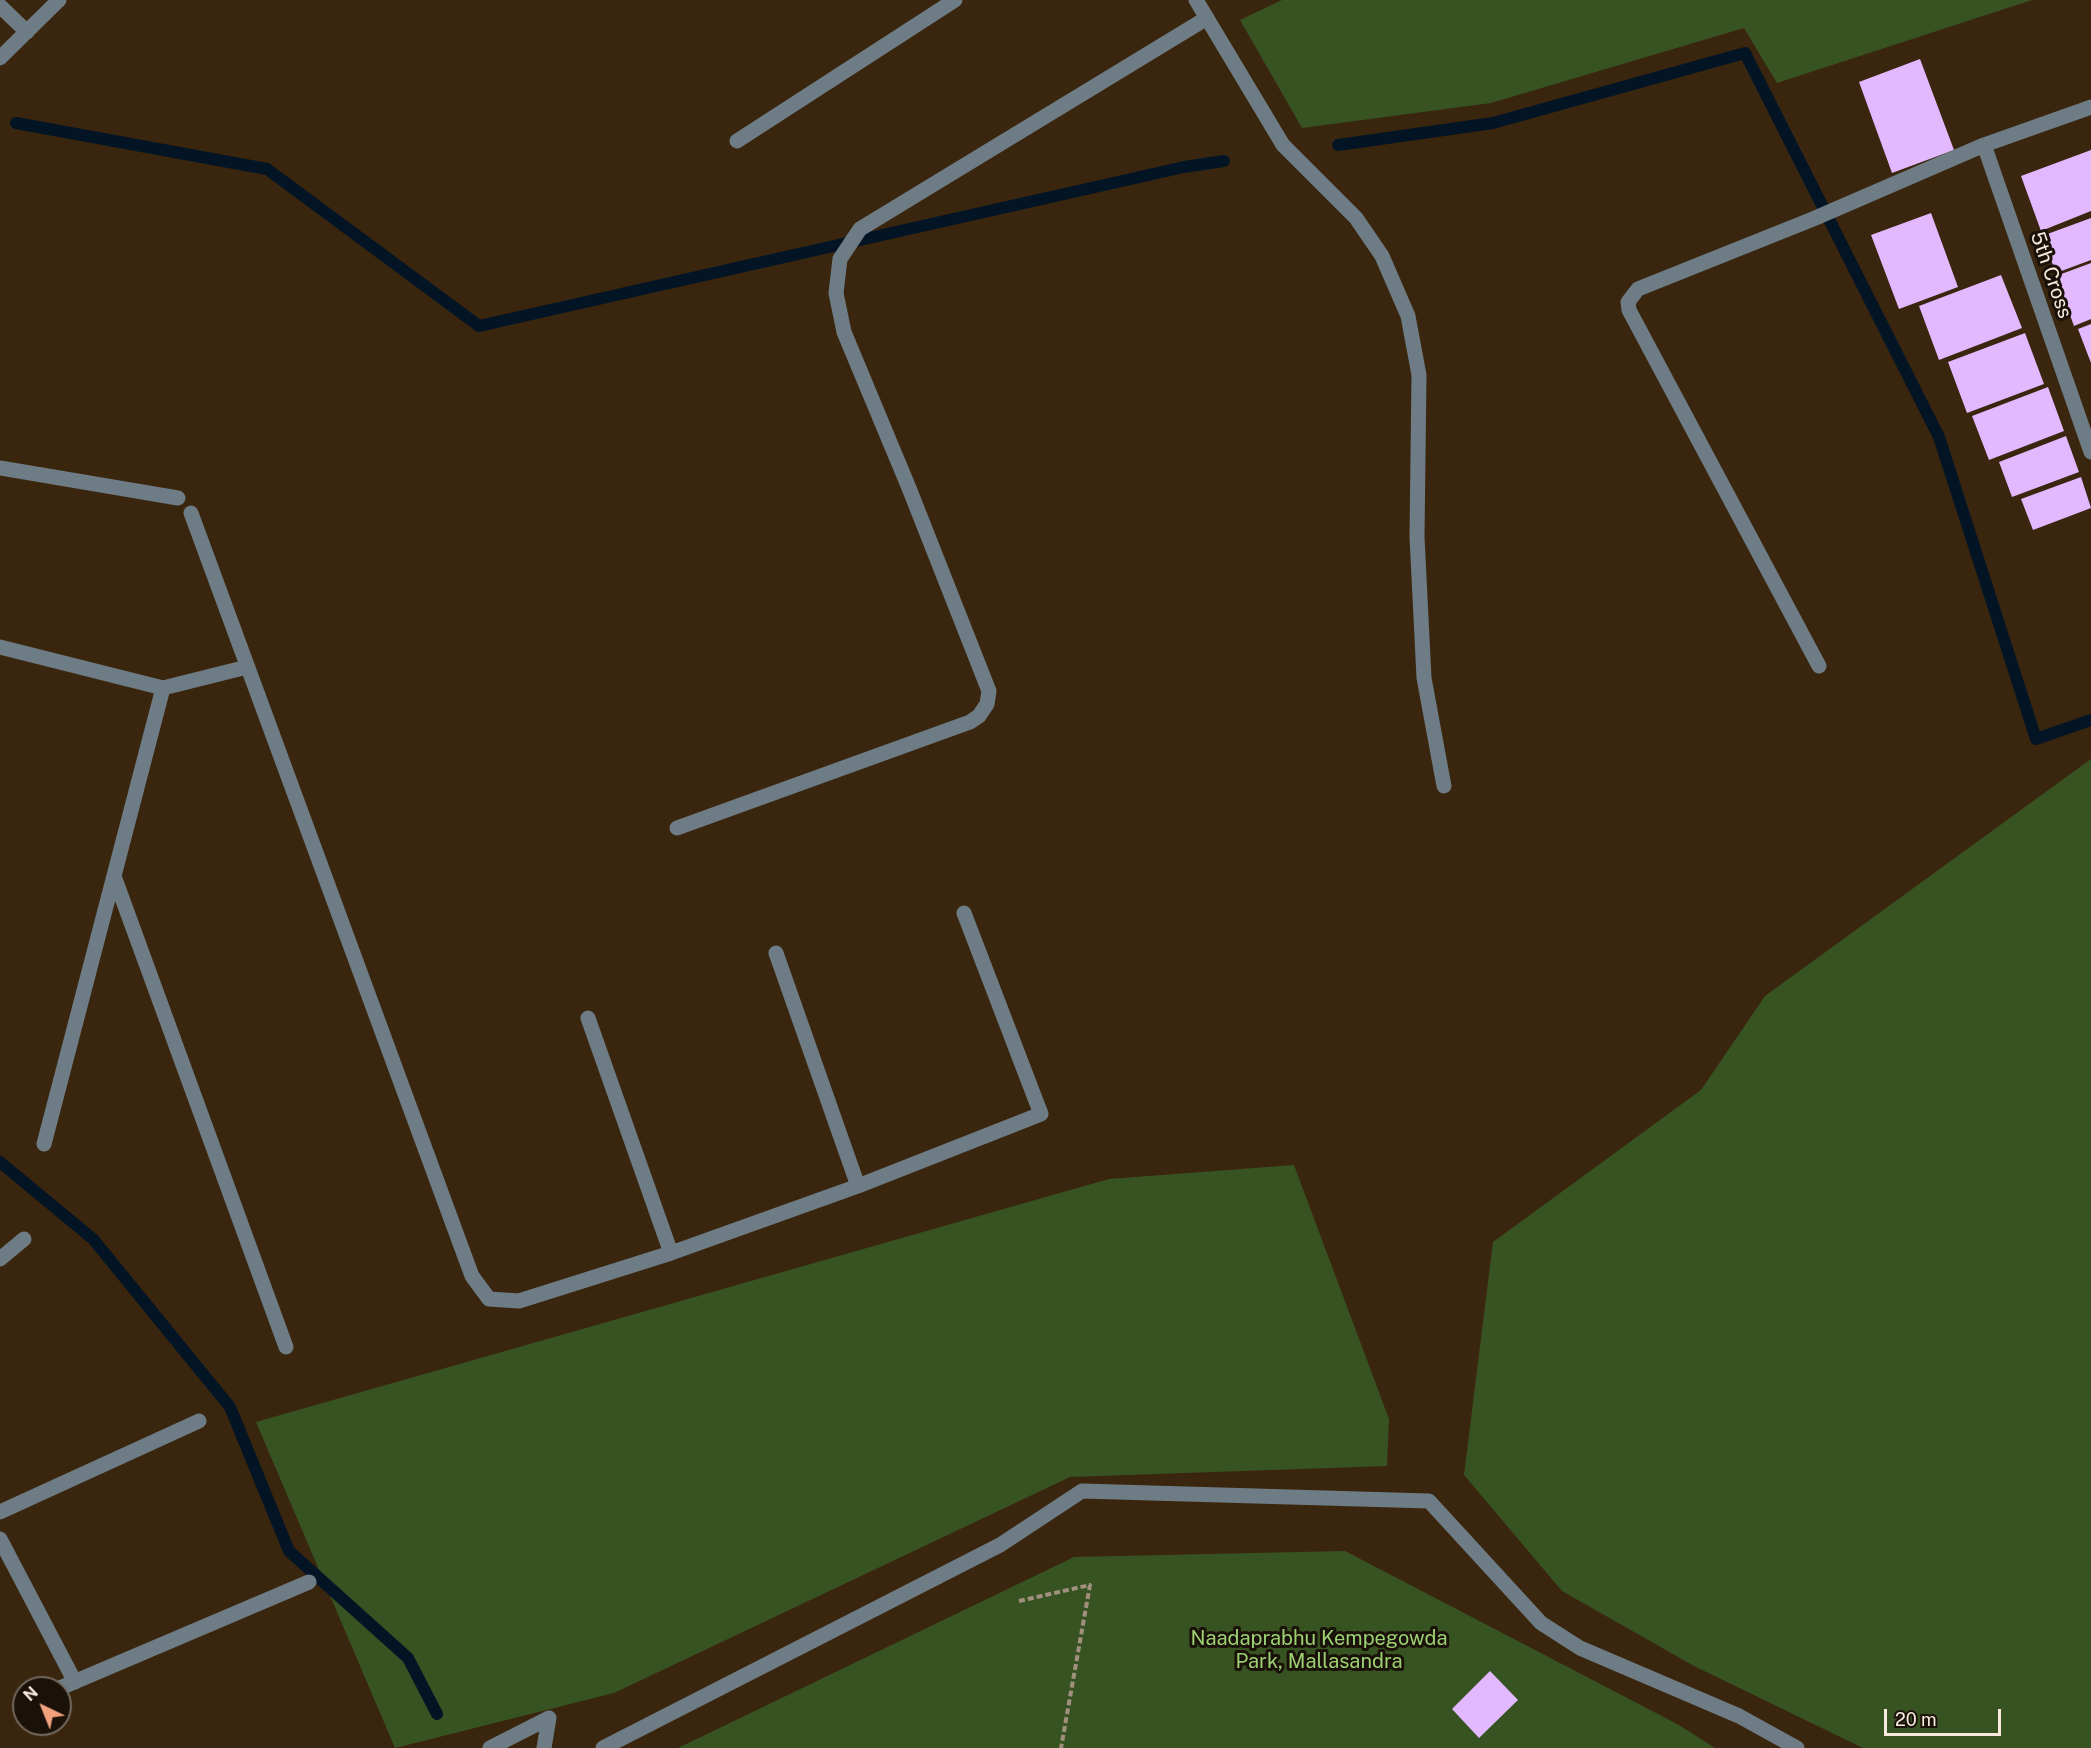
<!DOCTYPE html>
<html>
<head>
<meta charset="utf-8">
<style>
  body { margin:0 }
  #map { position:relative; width:2091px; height:1748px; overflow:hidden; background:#3a260f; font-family:"Public Sans",sans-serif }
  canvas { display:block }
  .north { position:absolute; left:12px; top:1676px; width:60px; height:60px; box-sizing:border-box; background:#1a1108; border:2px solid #73685d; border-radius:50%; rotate:317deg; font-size:16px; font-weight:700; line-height:24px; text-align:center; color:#f8eadd }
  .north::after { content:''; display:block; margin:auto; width:21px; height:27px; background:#f1a17c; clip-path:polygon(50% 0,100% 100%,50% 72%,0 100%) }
  .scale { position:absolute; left:1884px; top:1709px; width:117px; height:27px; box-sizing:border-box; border:3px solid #f8eadd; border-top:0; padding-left:8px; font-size:18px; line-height:21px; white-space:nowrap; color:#f8eadd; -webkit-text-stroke:4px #1a1108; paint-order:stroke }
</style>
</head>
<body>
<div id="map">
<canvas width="2091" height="1748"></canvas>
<div class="north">N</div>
<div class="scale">20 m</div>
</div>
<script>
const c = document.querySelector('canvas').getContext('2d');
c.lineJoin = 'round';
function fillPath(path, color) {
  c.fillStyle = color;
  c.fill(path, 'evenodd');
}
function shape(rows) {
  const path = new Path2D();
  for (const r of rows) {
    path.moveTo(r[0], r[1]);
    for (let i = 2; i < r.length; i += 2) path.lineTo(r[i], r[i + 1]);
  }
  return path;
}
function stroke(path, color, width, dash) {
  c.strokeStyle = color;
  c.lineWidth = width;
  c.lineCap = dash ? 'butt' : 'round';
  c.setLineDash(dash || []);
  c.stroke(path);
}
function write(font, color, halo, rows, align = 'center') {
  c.font = font + ' "Public Sans",sans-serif';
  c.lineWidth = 6;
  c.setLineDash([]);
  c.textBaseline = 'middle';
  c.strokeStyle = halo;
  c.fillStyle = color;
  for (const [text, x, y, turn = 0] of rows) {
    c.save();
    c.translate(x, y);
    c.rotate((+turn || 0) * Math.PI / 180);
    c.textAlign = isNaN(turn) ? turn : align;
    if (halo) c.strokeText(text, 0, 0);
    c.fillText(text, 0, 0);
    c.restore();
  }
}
const green = shape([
  [1282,0,2032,0,1777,83,1744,28,1491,103,1302,128,1240,20],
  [2091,759,2091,1748,1863,1748,1694,1666,1562,1591,1464,1475,1493,1242,1701,1090,1765,996],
  [1294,1165,1389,1419,1387,1466,1070,1477,614,1693,395,1748,256,1422,1109,1179],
  [1345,1551,1679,1725,1715,1748,678,1748,1074,1557]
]);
const stream = shape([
  [16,123,267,169,479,326,1184,167,1224,161],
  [1338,145,1493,123,1745,53,1939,437,2036,739,2091,720],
  [0,1162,93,1239,230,1407,289,1551,408,1658,437,1714]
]);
const building = shape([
  [1920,59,1954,150,1892,173,1859,82],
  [2091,150,2091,211,2041,231,2021,176],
  [1931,213,1958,287,1899,309,1871,235],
  [2091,218,2091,260,2056,273,2042,236],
  [2091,263,2091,319,2074,326,2056,276],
  [2001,275,2022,328,1939,360,1919,306],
  [2091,324,2091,363,2078,329],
  [2025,333,2044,384,1967,413,1948,362],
  [2048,387,2064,431,1989,460,1972,416],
  [2066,436,2079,472,2012,497,1999,462],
  [2081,477,2091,508,2033,530,2021,499],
  [1490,1671,1518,1700,1479,1738,1452,1709]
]);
const path = shape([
  [1019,1601,1090,1585,1061,1748]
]);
const minor = shape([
  [1196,0,1283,145,1356,218,1382,256,1408,316,1419,375,1417,537,1424,678,1444,786],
  [0,6,27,32],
  [0,58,59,0],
  [737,141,955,0],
  [1984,145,2091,452],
  [0,468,178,498],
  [191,513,472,1276,489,1299,519,1301,671,1253,858,1186,1041,1114,964,913],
  [0,647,163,688,247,667],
  [1819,666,1629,310,1628,302,1638,289,1813,219,1984,145,2091,107],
  [677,828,970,722,979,716,987,704,989,691,909,488,844,332,836,293,840,259,860,229,1207,18],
  [114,876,286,1347],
  [776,953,858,1186],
  [588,1018,671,1253],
  [44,1144,163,688],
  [0,1259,24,1239],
  [0,1512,199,1421],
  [0,1539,75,1682],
  [60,1688,309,1582],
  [490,1748,549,1718],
  [544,1748,549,1718],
  [603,1748,1000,1545,1082,1491,1429,1501,1541,1623,1580,1648,1739,1716,1797,1748]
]);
const streetNames = [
  ["5th Cross",2051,275,71]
];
const parkNames = [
  ["Naadaprabhu Kempegowda",1319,1639],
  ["Park, Mallasandra",1319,1662]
];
fillPath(green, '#385322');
stroke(stream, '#031525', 12);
fillPath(building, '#e2b8ff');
stroke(path, '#a1907e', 4, [6, 3]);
stroke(minor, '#6e7d85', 15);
write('20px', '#f8eadd', '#1a1108', streetNames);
write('20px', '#9cd173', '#1a1108', parkNames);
</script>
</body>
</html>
